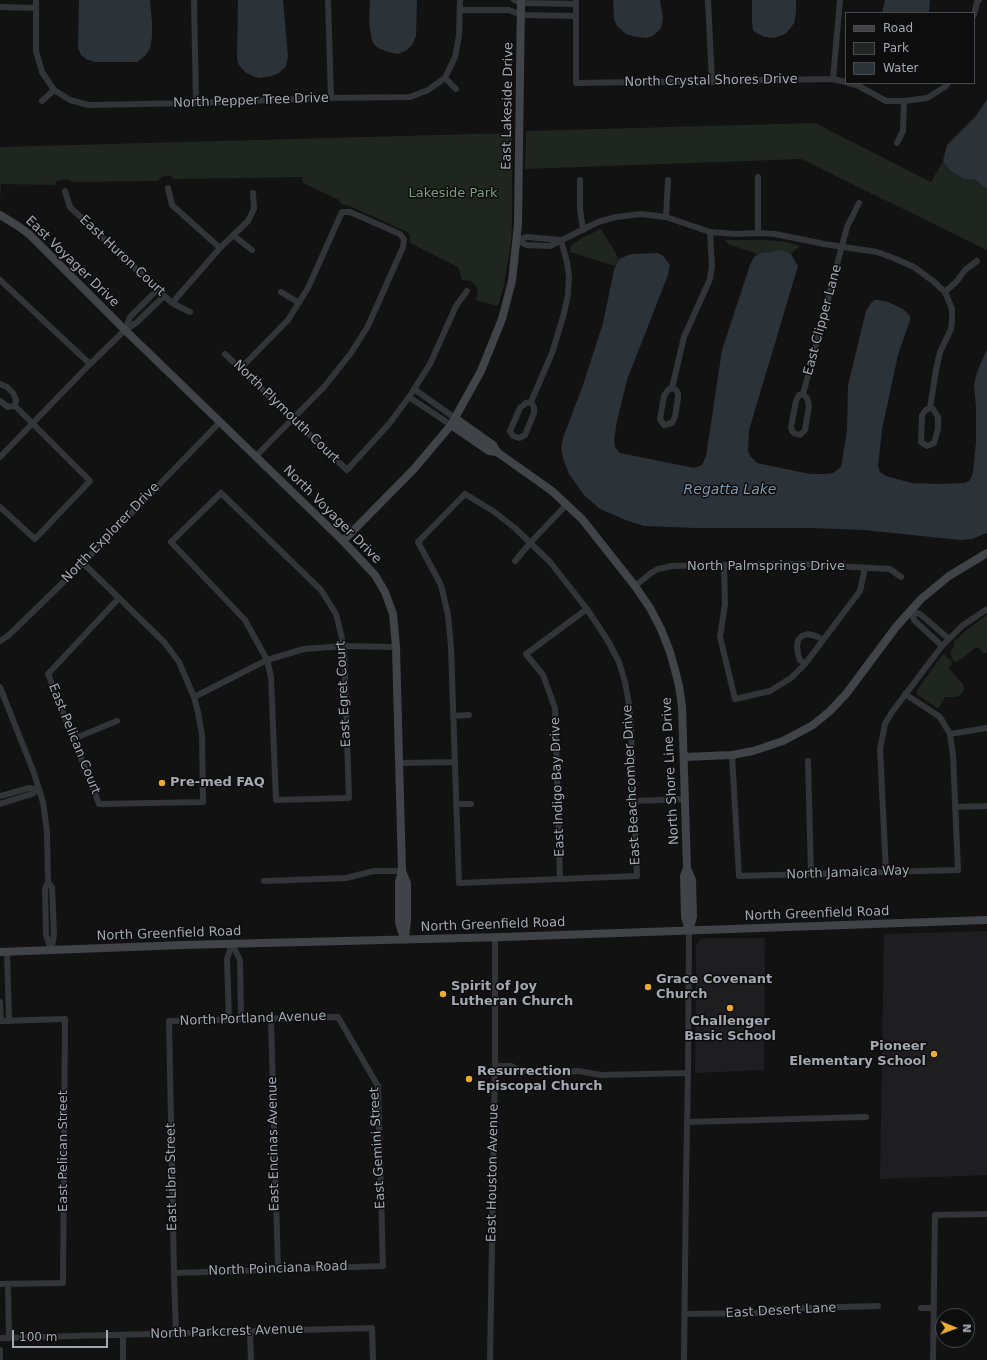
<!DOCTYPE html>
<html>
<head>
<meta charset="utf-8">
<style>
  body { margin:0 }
  #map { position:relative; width:987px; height:1360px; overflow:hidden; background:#121213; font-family:"DejaVu Sans",sans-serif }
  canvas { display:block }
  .legend { position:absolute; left:845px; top:12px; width:130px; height:72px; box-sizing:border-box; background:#0d0d0e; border:1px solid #494b50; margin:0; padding:5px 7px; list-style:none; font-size:12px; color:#a4a8b3 }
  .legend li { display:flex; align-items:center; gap:8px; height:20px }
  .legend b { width:20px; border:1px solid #494b50 }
  .north { position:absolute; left:935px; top:1308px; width:40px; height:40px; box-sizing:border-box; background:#0d0d0e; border:1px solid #494b50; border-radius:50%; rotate:91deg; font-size:11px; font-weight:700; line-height:16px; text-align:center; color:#a4a8b3 }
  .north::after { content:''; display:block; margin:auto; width:14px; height:18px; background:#eaac33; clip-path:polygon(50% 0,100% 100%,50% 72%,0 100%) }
  .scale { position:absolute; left:12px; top:1330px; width:96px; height:18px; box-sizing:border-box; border:2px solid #a4a8b3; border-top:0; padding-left:5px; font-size:12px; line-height:14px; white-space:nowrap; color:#a4a8b3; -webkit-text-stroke:3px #0d0d0e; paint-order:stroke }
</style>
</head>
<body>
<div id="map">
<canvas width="987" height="1360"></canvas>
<ul class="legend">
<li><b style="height:5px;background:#414348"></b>Road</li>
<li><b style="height:11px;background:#1e261f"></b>Park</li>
<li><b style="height:11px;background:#2b3238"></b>Water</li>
</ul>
<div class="north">N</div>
<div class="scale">100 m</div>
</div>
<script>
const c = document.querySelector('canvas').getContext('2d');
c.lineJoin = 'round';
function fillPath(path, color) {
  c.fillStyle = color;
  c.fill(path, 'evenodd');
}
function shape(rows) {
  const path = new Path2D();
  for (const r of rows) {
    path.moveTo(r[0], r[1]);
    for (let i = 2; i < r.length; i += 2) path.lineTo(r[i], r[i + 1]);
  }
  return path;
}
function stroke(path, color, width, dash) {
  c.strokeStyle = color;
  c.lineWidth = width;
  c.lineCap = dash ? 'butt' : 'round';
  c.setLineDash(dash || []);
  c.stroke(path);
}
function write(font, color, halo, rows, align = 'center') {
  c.font = font + ' "DejaVu Sans",sans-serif';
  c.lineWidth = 3;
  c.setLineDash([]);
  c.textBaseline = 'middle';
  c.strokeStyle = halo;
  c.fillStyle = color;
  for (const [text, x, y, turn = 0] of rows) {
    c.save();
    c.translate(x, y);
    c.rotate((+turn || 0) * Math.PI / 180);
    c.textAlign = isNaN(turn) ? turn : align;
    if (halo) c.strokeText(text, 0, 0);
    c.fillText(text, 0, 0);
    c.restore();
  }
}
const built = shape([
  [987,931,987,1175,880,1179,884,934],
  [701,938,765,938,764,1070,695,1073,696,946]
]);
const green = shape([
  [815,123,931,182,943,161,949,170,964,179,974,179,979,183,987,189,987,250,801,159,525,169,526,131],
  [512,133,512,224,511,243,504,285,498,306,476,300,478,289,475,285,471,281,462,280,458,267,410,243,410,236,407,232,350,206,341,204,339,200,303,183,302,177,174,179,170,176,166,176,162,177,158,181,73,182,67,179,57,181,55,185,1,184,0,200,0,147],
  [601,229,619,259,615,266,570,252,570,246,584,237],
  [724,240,767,240,787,242,800,246,791,254,773,251,761,253,757,255,752,252,730,245],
  [987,615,987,653,983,653,979,648,975,648,960,660,955,662,953,660,950,652,954,647,954,642,964,632],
  [943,654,945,655,947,658,951,660,952,665,949,667,949,669,951,671,963,684,964,690,962,693,957,697,945,697,938,709,917,694,917,690]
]);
const water = shape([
  [79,0,150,0,152,23,152,37,150,48,146,55,137,62,95,62,86,59,81,55,78,48],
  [238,0,283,0,288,57,286,66,279,73,272,76,258,78,246,73,239,65,237,59],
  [370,0,417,0,416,36,412,45,407,50,398,54,388,52,378,48,374,44,372,40,369,24],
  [613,0,660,0,663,18,661,28,654,35,647,38,636,37,626,34,617,26,614,19],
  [752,0,796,0,796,13,794,23,789,30,785,34,774,38,765,37,756,33,753,30,752,22],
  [885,0,930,0,929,13,882,13],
  [987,99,987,189,974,179,964,179,949,170,943,161,947,145,976,116],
  [781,250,791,254,798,266,749,430,748,451,750,456,757,463,810,474,826,474,833,473,841,467,847,431,848,385,866,311,871,303,875,300,879,300,888,302,903,309,910,316,910,320,898,355,882,429,878,466,880,472,886,476,912,483,938,484,964,483,969,481,971,478,973,472,976,443,976,407,974,385,977,372,987,349,987,533,972,539,960,540,864,530,812,528,695,528,644,526,628,521,600,509,584,495,569,474,563,458,561,448,563,438,583,385,603,323,614,270,619,259,631,254,658,253,663,256,670,265,668,275,627,380,617,421,614,440,615,447,620,453,694,468,702,465,706,456,722,350,750,265,754,257,761,253]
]);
const street = shape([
  [36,0,36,51,42,72,54,90,70,100,88,105,196,103,327,98,410,97,428,90,445,78],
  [194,0,196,103],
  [328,0,331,98],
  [514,0,521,3,576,4],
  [576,0,576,83,833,79,846,82],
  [708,0,712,82],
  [0,7,36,8],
  [460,10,509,10,521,15,576,16],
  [974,15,977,2,979,0],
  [445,78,455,57,459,36,460,0],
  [445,78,456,89],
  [833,79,840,0],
  [848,83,857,85,886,101,904,101,927,98,945,87,948,83],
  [42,101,54,90],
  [897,143,903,131,904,101],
  [580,180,580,209,583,230],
  [168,188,172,205,220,248],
  [65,191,70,207,172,303,190,312],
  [666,217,668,180],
  [758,233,758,177],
  [233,235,252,250],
  [517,240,526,245,550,246,598,222,616,217,641,214,666,217,710,232,736,234,758,233,775,234,824,244,877,252,896,259,914,267,933,281,945,292,952,309,952,321,951,329,940,352,936,370,930,408,926,410,922,415,921,442,927,446,934,443,938,429,938,417,933,409,930,408],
  [517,240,527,237,561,240],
  [0,280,90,364],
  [281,292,299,303],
  [945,292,957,281,965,270,977,261],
  [172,303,220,248,248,221,254,209,253,193],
  [125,330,130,317,157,290],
  [225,354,347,470,389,424,409,397,430,364,456,306,467,291],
  [241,368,288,320,308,288,342,212,350,212,400,234,404,239,403,247,368,326,351,353,324,387,256,456],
  [0,384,7,387,13,393,16,400,15,406,90,481,35,539,0,507],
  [672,388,675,389,678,393,678,398,675,417,672,423,664,425,660,419,664,396,668,390,672,388,684,337,710,279,712,266,710,232],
  [414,389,455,418],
  [803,394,807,398,809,406,805,430,800,435,794,433,792,431,791,427,796,401,799,395,803,394,847,227,859,203],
  [409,397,451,425],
  [0,401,8,407,15,406],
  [531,402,526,403,520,408,510,431,513,436,519,438,525,435,534,413,534,407,531,402,552,353,563,317,568,295,569,277,567,262,561,240],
  [0,457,90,364,125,330,136,323,164,296],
  [221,493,321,590,336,614,344,646,349,798,276,800,271,677,267,660,245,620,171,542,221,493],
  [465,494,493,511,515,528,550,562,587,609,608,641,619,662,625,682,629,704,631,728,637,876,459,883,451,647,448,615,441,585,418,542,465,494],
  [515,561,531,542,567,504],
  [83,563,164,642,179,662,194,697,198,712,202,735,203,802,99,804,48,674,119,598],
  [724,565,725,604,720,637,735,699,770,691,791,678,805,664,860,591,865,568],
  [635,586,651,573,658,569,672,566,799,564,890,569,901,577],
  [909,611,920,614,949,639],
  [909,611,915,621,942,646],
  [0,641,8,636,83,563,220,422],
  [805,664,800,660,798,654,797,647,798,640,802,636,808,634,816,636,823,640],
  [0,687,34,773,43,802,47,832,48,882,45,889,46,935,51,950],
  [194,697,267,660,304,649,344,646,396,647],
  [453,716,469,715],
  [950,734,987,728],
  [73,739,117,721],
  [732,755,739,876,958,870,953,755,950,734,940,717,905,694],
  [808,761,811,874],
  [399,763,455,762],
  [0,796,29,788,39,789],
  [634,801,685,799],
  [0,804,32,794,39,789],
  [456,804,471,804],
  [955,807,987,806],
  [886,872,880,749,885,724,892,712,942,646,962,626,987,609],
  [560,879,555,708,543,675,526,654,587,609],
  [264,881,346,878,374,871,402,871],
  [48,882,52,887,54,934,52,948],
  [232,944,240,960,241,1019],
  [7,952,9,1021],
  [0,1002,1,1021],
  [271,1019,278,1269],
  [229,1020,227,959,232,944],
  [0,1021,65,1019,63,1283,0,1284],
  [495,1066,511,1066,521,1071,561,1073,578,1071,601,1075,688,1073],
  [687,1122,866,1117],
  [174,1273,383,1266,378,1086,338,1017,169,1021,174,1273,176,1333],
  [8,1284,9,1338],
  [921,1308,934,1308],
  [685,1314,756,1313,773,1309,878,1306],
  [250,1332,251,1360],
  [123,1336,123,1360],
  [0,1338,372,1328,373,1360],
  [0,1350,0,1360],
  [490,1360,495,1066,495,937],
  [684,1360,686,1181,688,1073,689,930],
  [933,1360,935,1215,987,1214]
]);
const secondary = shape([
  [0,215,18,226,29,234,125,330,343,541,375,575,385,592,393,614,396,647,402,871,399,882,399,922,404,939],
  [455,418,493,445,497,452,552,491,582,519,635,586,650,608,661,629,670,652,675,670,679,686,682,707,687,868,692,880,693,917,689,930],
  [451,425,489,451,497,452],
  [343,541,414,469,451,425,481,371,502,319,512,281,518,224,521,0],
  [684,757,732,755,753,751,783,741,813,725,830,711,846,694,896,627,921,599,949,576,987,553],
  [687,868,684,876,685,917,689,930],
  [402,871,407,883,407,921,405,937],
  [0,952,183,945,504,937,987,920]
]);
const markers = [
  [162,783,4,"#eaac33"],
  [648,987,4,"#eaac33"],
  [443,994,4,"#eaac33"],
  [730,1008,4,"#eaac33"],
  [934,1054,4,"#eaac33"],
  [469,1079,4,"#eaac33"]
];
const streetNames = [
  ["North Crystal Shores Drive",711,81,-1],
  ["North Pepper Tree Drive",251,101,-2],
  ["East Lakeside Drive",508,106,-89],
  ["East Huron Court",122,256,43],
  ["East Voyager Drive",72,262,44],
  ["East Clipper Lane",823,320,-75],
  ["North Plymouth Court",286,412,44],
  ["North Voyager Drive",332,515,45],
  ["North Explorer Drive",111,533,-46],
  ["North Palmsprings Drive",766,567],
  ["East Egret Court",344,694,-93],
  ["East Pelican Court",74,739,68],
  ["North Shore Line Drive",671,771,-93],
  ["East Beachcomber Drive",632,785,-93],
  ["East Indigo Bay Drive",558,787,-92],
  ["North Jamaica Way",848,873,-2],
  ["North Greenfield Road",817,914,-2],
  ["North Greenfield Road",493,925,-2],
  ["North Greenfield Road",169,934,-2],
  ["North Portland Avenue",253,1019,-2],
  ["East Encinas Avenue",274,1144,-91],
  ["East Gemini Street",378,1148,-93],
  ["East Pelican Street",64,1151,-90],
  ["East Houston Avenue",493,1173,-89],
  ["East Libra Street",172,1177,-91],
  ["North Poinciana Road",278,1269,-2],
  ["East Desert Lane",781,1311,-3],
  ["North Parkcrest Avenue",227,1332,-2]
];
const parkNames = [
  ["Lakeside Park",453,194]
];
const poiNames = [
  ["Pre-med FAQ",170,783],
  ["Grace Covenant",656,980],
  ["Church",656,995],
  ["Spirit of Joy",451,987],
  ["Lutheran Church",451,1002],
  ["Challenger",730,1022,"center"],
  ["Basic School",730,1037,"center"],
  ["Pioneer",926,1047,"right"],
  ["Elementary School",926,1062,"right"],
  ["Resurrection",477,1072],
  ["Episcopal Church",477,1087]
];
const waterNames = [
  ["Regatta Lake",730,490]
];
fillPath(built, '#1e1e20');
fillPath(green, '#1e261f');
fillPath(water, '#2b3238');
stroke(street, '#333438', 6);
stroke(secondary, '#414348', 8);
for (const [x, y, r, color] of markers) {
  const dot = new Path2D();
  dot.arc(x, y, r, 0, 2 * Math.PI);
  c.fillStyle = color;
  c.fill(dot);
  stroke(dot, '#0d0d0e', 1.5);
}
write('13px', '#a4a8b3', '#0d0d0e', streetNames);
write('13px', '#7b9e7d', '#0d0d0e', parkNames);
write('bold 13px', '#a4a8b3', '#0d0d0e', poiNames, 'left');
write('italic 14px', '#7b96ad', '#0d0d0e', waterNames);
</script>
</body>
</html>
